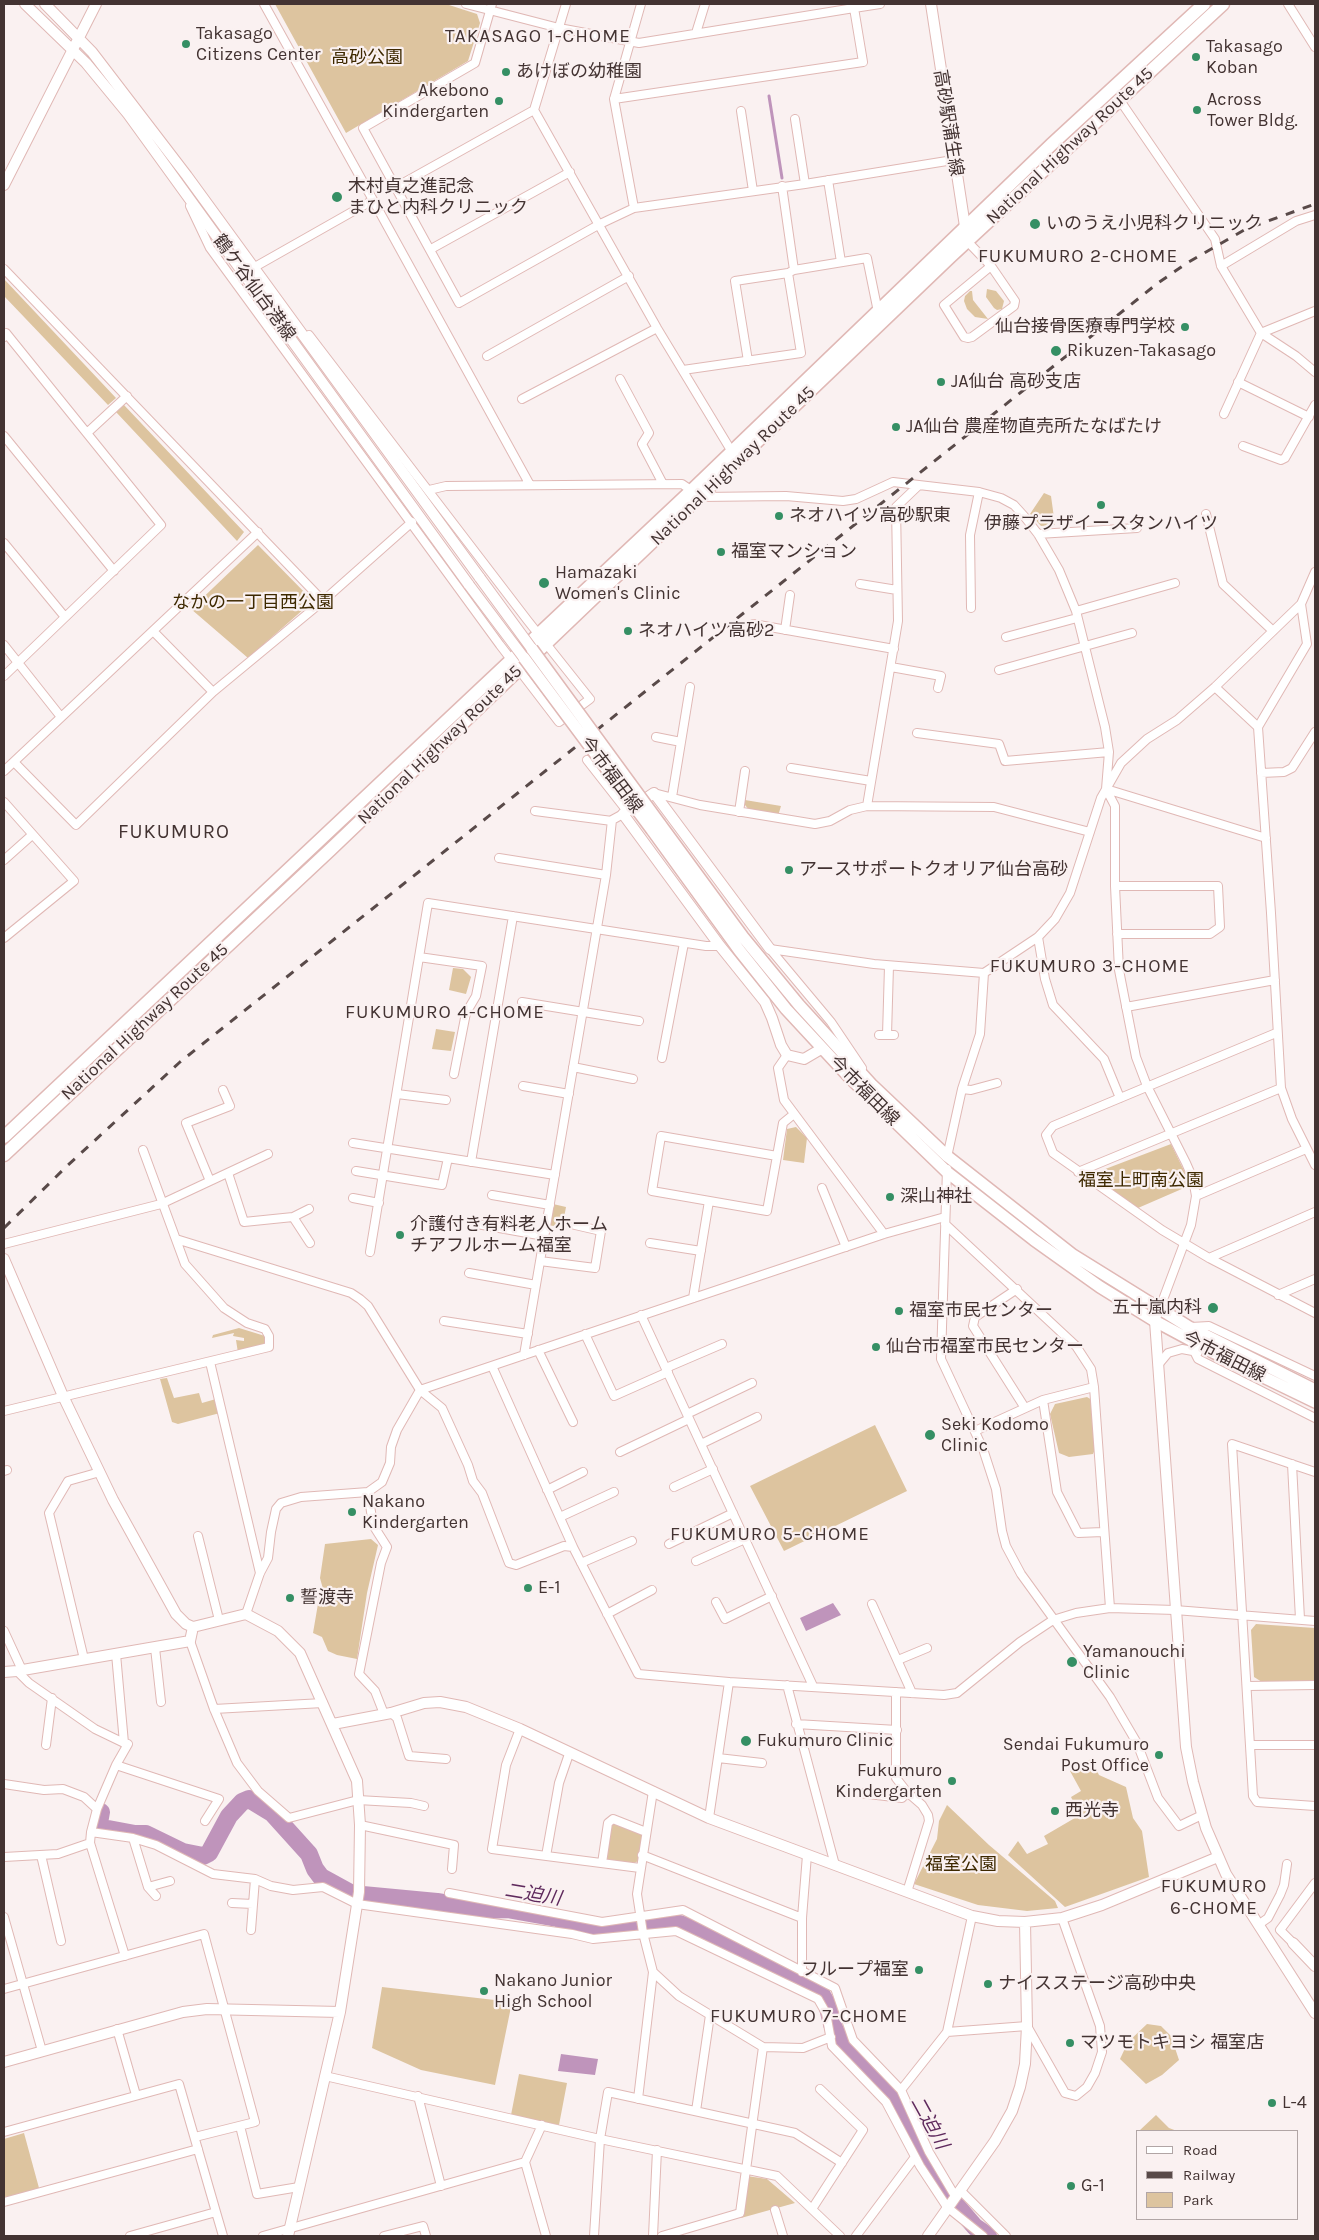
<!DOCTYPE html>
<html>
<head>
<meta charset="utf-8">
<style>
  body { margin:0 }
  #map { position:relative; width:1319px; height:2240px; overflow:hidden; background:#faf1f1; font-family:Karla,sans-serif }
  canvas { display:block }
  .frame { position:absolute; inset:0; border:5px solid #433332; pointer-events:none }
  .legend { position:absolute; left:1136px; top:2130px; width:162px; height:90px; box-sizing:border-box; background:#faf1f1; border:1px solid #b1a5a5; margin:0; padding:6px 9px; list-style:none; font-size:15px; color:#433332 }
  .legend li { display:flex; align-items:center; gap:10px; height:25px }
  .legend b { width:25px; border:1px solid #b1a5a5 }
</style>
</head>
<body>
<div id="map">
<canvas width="1319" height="2240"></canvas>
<div class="frame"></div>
<ul class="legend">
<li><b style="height:6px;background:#fff"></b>Road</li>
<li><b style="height:6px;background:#594a49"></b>Railway</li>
<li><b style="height:14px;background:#ddc49f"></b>Park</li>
</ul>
</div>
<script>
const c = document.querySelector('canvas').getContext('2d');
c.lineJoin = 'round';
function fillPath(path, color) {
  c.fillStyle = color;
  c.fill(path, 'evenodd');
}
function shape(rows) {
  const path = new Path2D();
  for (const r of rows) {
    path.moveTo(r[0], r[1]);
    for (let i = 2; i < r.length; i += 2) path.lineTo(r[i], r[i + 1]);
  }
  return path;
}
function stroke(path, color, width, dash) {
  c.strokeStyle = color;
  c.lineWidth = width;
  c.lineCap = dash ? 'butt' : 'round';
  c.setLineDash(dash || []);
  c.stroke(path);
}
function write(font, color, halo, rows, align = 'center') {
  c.font = font + ' Karla,"Noto Sans JP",sans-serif';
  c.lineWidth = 4.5;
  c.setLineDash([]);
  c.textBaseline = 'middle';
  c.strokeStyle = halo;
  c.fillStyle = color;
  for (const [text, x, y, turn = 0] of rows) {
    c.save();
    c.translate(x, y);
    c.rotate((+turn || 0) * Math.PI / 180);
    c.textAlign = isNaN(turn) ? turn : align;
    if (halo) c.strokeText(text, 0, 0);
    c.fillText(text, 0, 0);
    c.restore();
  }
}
const green = shape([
  [275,4,446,4,477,14,480,23,468,61,346,133],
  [4,279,116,398,108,405,4,296],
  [987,289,996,291,1004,301,1002,309,997,310,994,308,986,297],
  [970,291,972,291,973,300,988,319,975,317,967,309,964,301,965,296],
  [124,405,244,532,237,541,116,412],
  [1044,493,1051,496,1055,525,1041,526,1030,514],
  [258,545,313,601,248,658,191,609],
  [745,800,781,806,778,816,750,811,745,805],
  [453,968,463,969,471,977,466,994,449,990],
  [436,1029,455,1032,451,1051,432,1049],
  [796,1127,807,1138,804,1163,783,1160,787,1129],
  [1171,1144,1191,1185,1138,1208,1098,1180,1100,1171],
  [553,1204,566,1207,562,1228,549,1225],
  [239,1328,265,1336,267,1344,238,1353,236,1340,244,1341,244,1338,233,1336,234,1333,212,1338,213,1335],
  [167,1378,174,1398,199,1393,202,1403,216,1399,220,1413,178,1424,172,1422,160,1379],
  [1087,1397,1092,1400,1096,1447,1093,1454,1069,1457,1059,1453,1050,1414,1055,1404],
  [875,1425,907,1491,784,1551,750,1486],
  [371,1539,378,1545,367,1593,357,1659,337,1655,328,1651,322,1637,313,1633,319,1598,323,1589,320,1578,325,1544],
  [1256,1624,1315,1628,1315,1681,1262,1682,1254,1677,1251,1630],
  [1091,1759,1099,1775,1126,1787,1133,1818,1142,1831,1149,1877,1065,1907,1008,1855,1018,1841,1027,1854,1048,1844,1044,1836,1080,1815,1071,1797,1081,1791,1070,1771],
  [947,1805,989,1845,1055,1901,1058,1908,1027,1911,978,1905,914,1884,937,1839,939,1821],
  [613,1822,643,1833,638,1861,631,1865,605,1861,610,1827],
  [382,1987,512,2002,495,2085,421,2070,372,2048],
  [1147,2024,1161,2026,1171,2036,1179,2060,1162,2075,1146,2084,1120,2059,1128,2042],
  [519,2074,567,2083,559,2125,511,2115],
  [1156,2115,1169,2128,1177,2131,1139,2131],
  [24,2133,39,2188,4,2198,4,2139],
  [747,2176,767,2179,795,2203,741,2218]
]);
const water = shape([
  [833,1603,841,1615,806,1631,800,1618],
  [561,2054,598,2059,595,2075,558,2071]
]);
const stream = shape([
  [769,96,782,178]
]);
const river = shape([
  [101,1812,99,1823,103,1828,135,1834,146,1834,183,1852,203,1856,209,1853,229,1816,242,1802,249,1799,272,1813,309,1854,315,1869,321,1877,352,1894,437,1902,485,1910,507,1909,557,1918,586,1930,644,1922,672,1922,689,1927,788,1978,820,1992,827,2004,832,2024,842,2044,899,2107,919,2149,947,2195],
  [957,2206,975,2227,988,2236]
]);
const minor = shape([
  [466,4,559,28,639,43,854,8,854,4],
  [492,4,475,63,363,128,459,303,600,224,634,208,805,184,953,160],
  [1288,4,1315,47],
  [696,33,705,4],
  [614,99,863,62,854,8,880,4],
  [1119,99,1215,239,1221,266,1261,333,1296,356,1315,372],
  [534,110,566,4],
  [741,111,753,191],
  [795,119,805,184],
  [828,180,841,262],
  [782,186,794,270,790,272],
  [396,187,534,110,657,328,732,452],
  [373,200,530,485],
  [190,206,210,248,500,645,559,722,590,699,528,621,309,335],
  [634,208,614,99,641,4],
  [967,241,991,266,1015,301,1014,306,972,337,968,338,964,337,944,305,991,266],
  [431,249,570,172],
  [1221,266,1296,221,1315,215],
  [253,268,373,200,264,4],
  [4,269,323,601],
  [794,270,867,258,878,312],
  [4,337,6,333,161,525,4,676],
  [487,356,629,276],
  [683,370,801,353,788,273,735,281,748,361],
  [620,379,649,433,642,444,663,484],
  [1238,382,1309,417],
  [522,399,657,328],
  [1224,414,1261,333,1315,311],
  [87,433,127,396],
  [4,436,114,571],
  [1243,446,1281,460,1285,458,1315,405],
  [429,490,446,486,682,484,701,497,786,496,843,501,856,499,893,482,979,492,1001,498,1014,505,1024,516,1038,534,1059,570,1076,611,1105,727,1109,752,1106,789,1115,806,1115,886,1119,970,1136,1057,1147,1086,1186,1163,1193,1179,1196,1196,1191,1225,1155,1321],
  [1206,514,1223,584,1273,631],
  [1038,534,1137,528],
  [4,543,65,617],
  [860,584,897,590],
  [1301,604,1307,644,1258,727,1271,913,1281,1088,1292,1119,1315,1165],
  [971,608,970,535,979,492],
  [1076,611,1175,583],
  [753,624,894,649],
  [785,630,790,595],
  [1006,637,1077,618],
  [4,645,61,717],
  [891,667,941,676,938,688],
  [999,670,1132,633],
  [1215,687,1258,727],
  [213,692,323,601,412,522],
  [917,733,999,744,1005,761,1109,752],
  [656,737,681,742],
  [587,760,627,811],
  [14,762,76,825,213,692,153,631],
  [791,768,871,781],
  [4,771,258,532],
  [1261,773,1284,772,1292,768,1315,732],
  [1106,789,1266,838],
  [654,793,700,805,815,824,830,821,850,810,867,806,994,807,1090,832],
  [672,797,690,687],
  [4,802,74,881,4,938],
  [867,806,898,621,896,507,918,486],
  [535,811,612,821],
  [739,812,745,771],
  [499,858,606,875],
  [4,860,32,835],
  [1115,886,1218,886,1220,927,1210,934,1117,934],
  [1038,937,1045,979,1053,1005,1104,1059,1120,1098],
  [770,949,874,964,984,973],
  [770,949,831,1022,862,1068],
  [419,957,482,966,476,996,466,1013,454,1074],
  [522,1002,639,1021],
  [1126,1007,1275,980],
  [1276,1033,1053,1126,1046,1135,1053,1153,1162,1230,1209,1258,1315,1313],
  [879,1035,894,1035],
  [887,1035,889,966],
  [787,1055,778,1068,784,1100,884,1234],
  [662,1058,684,943],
  [573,1067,633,1079],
  [523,1086,569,1094],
  [962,1089,971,1090,997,1083],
  [397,1094,446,1100],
  [353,1143,555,1175],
  [777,1156,661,1136,652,1191,767,1211,783,1123,794,1114],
  [947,1157,962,1089,980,1034,984,973,1038,937,1055,919,1070,893,1101,798,1121,763,1147,739,1177,720,1215,687,1301,604,1315,572],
  [471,1162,513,916],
  [947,1169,941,1359,983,1449,996,1489,1002,1531,1006,1546,1021,1574,1110,1697,1137,1743,1158,1798,1179,1826,1202,1815],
  [356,1171,442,1185,448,1158],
  [1078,1172,1281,1088],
  [228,1173,244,1222,293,1217,309,1209],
  [210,1181,186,1123,230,1106,223,1090],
  [822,1188,846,1247],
  [492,1195,550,1205],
  [1196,1196,1306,1149],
  [353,1198,379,1203],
  [293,1217,310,1243],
  [477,1224,544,1236],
  [945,1224,1076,1346,1091,1369,1094,1387,1110,1608],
  [176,1239,351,1293,360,1299,368,1306,420,1390,442,1408,468,1465,473,1481,482,1493,509,1563,516,1565,564,1546,573,1547,638,1674,729,1682,944,1695,957,1693,1020,1642,1053,1620,1076,1613,1110,1608,1175,1610,1315,1621],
  [650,1243,701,1251],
  [4,1244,161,1204,268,1154],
  [370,1252,428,903,706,946,720,946],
  [1209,1258,1315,1212],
  [540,1261,595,1268,601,1231,575,1225],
  [469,1273,536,1285],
  [1017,1289,975,1317,973,1326,1025,1408],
  [1278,1295,1315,1279],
  [693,1298,709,1201],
  [641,1315,813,1686],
  [444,1321,528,1334],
  [1191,1327,1209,1326,1315,1376],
  [585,1334,614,1396,668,1372],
  [538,1350,573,1422],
  [1194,1351,1198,1359,1315,1418],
  [524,1355,606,875,612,820,623,814],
  [210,1362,260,1573],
  [1158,1365,1168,1353,1182,1349,1198,1352],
  [492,1366,573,1547],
  [666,1368,722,1344],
  [1043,1400,1057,1492,1078,1533,1103,1532],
  [4,1411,269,1347,269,1336,265,1329,247,1323,224,1308,185,1264,143,1150],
  [687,1414,752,1383],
  [975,1431,1043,1400,1094,1387],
  [701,1444,757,1417],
  [620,1452,689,1419],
  [1292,1464,1300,1619],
  [4,1471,7,1470],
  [1315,1472,1232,1444,1253,1796,1257,1802,1315,1806],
  [674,1487,713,1469],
  [547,1490,583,1472],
  [368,1492,373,1525,387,1547,381,1563,359,1674,375,1691,384,1714],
  [560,1517,614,1492],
  [198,1536,219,1620],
  [669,1544,733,1513],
  [696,1561,745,1539],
  [581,1563,632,1541],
  [716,1602,725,1619,772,1596],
  [872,1604,912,1693],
  [246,1614,260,1573,268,1558,271,1532,276,1509,281,1503,301,1497,368,1492,382,1482,390,1463,391,1447,397,1430,420,1390,884,1234,945,1217],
  [607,1614,652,1590],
  [4,1631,22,1670],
  [190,1641,214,1709,237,1763,258,1791,289,1818,358,1800,411,1803,424,1806],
  [155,1648,161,1702],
  [84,1659,49,1513,68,1481,100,1472],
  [898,1660,927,1648],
  [17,1671,29,1683,95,1729,124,1743],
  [787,1685,835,1865],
  [1248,1686,1315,1685],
  [896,1692,896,1778,907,1792,922,1805,928,1815,929,1821,907,1892],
  [214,1709,323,1703],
  [391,1713,397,1718,409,1756,446,1759],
  [796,1724,897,1730],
  [520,1729,506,1765,492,1849,640,1868],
  [46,1745,52,1698],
  [1251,1745,1315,1745],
  [718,1758,762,1763],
  [116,1765,219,1799,205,1821],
  [4,1784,44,1790,63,1789,84,1797,97,1809],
  [653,1791,637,1894,643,1933,653,1972,679,1996,763,2047,803,2048,831,2037],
  [860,1793,902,1798,907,1792],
  [709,1818,729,1682],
  [360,1825,454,1845,452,1869],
  [91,1832,133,1838,156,1845,213,1874,255,1879,271,1886,293,1890,323,1887,357,1904,572,1934,593,1939,676,1931,818,1999,826,2013,832,2046,886,2102,920,2166,947,2207,983,2236],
  [133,1838,148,1887,156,1896],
  [90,1843,125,1956],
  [41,1855,61,1941],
  [642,1855,802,1918],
  [546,1856,559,1783,569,1754],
  [4,1857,58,1854,90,1843,91,1832,97,1809,116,1765,128,1744,124,1743,116,1654],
  [602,1863,608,1823,613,1819,646,1832],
  [148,1887,170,1881],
  [449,1893,602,1922,683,1910,835,1988,853,2040,901,2090,929,2152,955,2196],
  [232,1903,253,1904],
  [4,1917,42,2051],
  [1258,1925,1268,1918,1280,1895,1284,1885,1287,1864],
  [251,1930,255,1879],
  [1293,1943,1280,1930,1315,1883],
  [802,1972,802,1918,807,1855],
  [4,1989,204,1934,255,2122,195,2137],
  [117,2029,136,2095],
  [947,2032,1027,2026,1065,2093,1076,2096,1087,2087,1095,2073,1102,2052,1100,2026,1062,1918],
  [325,2076,600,2139,777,2176,840,2236],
  [901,2090,947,2032,972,1916],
  [418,2096,441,2186],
  [638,2099,653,1972],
  [696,2111,710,2015],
  [240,2126,257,2194,299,2187],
  [4,2132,179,2084,216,2212,130,2236],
  [525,2162,542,2125],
  [960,2190,1006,2236],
  [4,2202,198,2149],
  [812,2209,863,2130,820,2089],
  [775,2210,783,2236],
  [216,2212,223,2236],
  [263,2236,525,2162,546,2236],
  [384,2236,423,2226,426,2236],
  [594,2236,600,2139,608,2092,795,2133,842,2163],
  [653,2236,657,2150],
  [662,2236,740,2213,763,2047],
  [856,2236,915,2157]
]);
const tertiary = shape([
  [25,4,86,63,128,114,469,585],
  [45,4,92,52,187,176,480,578],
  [931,4,966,233],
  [4,185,96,4],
  [770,949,654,793,623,814,720,946,765,1002,772,1018,781,1045,787,1055,804,1059,821,1049],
  [4,1259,63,1396,113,1500,176,1614,186,1624,193,1627,246,1614,278,1631,300,1653,357,1781,360,1825,359,1892,340,2012,288,2236],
  [1155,1321,1186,1747,1193,1782,1206,1828,1226,1874,1315,2013],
  [4,1672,17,1671,190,1641,193,1627],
  [333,1724,391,1713,424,1703,440,1702,466,1707,520,1729,709,1818,972,1916,998,1921,1025,1922,1062,1918,1102,1905,1218,1857],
  [1293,1943,1315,1966],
  [4,2062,183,2012,207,2009,340,2012],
  [928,2236,995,2141,1012,2111,1020,2087,1025,2064,1027,2026,1025,1922]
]);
const secondary = shape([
  [660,824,743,937,799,1005,871,1084,947,1156,1073,1255,1189,1327,1315,1390],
  [652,830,739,950,786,1009,850,1078,947,1172,1034,1240,1100,1287,1155,1321,1222,1357,1315,1402]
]);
const trunk = shape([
  [4,1137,692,490,1052,144,1204,4],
  [4,1155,330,850,950,257,1223,4]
]);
const rail = shape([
  [4,1228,67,1166,180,1062,1158,283,1187,263,1246,229,1315,204]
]);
const tertiaryBridge = shape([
  [480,578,532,649],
  [469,585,524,658]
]);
const secondaryBridge = shape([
  [532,649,660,824],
  [524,658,652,830]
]);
const markers = [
  [186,44,5,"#358f64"],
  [1196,57,5,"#358f64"],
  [506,72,5,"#358f64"],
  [499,101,5,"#358f64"],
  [1197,110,5,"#358f64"],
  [337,197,6,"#358f64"],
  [1035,224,6,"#358f64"],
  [1185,327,5,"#358f64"],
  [1056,351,6,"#358f64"],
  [941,382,5,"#358f64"],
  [896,427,5,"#358f64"],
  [1101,505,5,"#358f64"],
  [779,516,5,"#358f64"],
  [721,552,5,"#358f64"],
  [544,583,6,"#358f64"],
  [628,631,5,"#358f64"],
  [789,870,5,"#358f64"],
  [890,1197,5,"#358f64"],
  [400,1235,5,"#358f64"],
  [1213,1308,6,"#358f64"],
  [899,1311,5,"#358f64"],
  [876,1347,5,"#358f64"],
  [930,1435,6,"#358f64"],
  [352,1512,5,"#358f64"],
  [528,1588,5,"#358f64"],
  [290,1598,5,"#358f64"],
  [1072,1662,6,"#358f64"],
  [746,1741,6,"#358f64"],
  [1159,1755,5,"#358f64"],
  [952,1781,5,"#358f64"],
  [1055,1811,5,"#358f64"],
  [919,1970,5,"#358f64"],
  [988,1984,5,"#358f64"],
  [484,1991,5,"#358f64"],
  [1070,2043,5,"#358f64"],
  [1272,2103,5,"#358f64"],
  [1071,2186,5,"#358f64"]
];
const poiNames = [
  ["Takasago",196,34],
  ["Citizens Center",196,55],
  ["Takasago",1206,47],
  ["Koban",1206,68],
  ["あけぼの幼稚園",516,72],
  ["Akebono",489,91,"right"],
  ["Kindergarten",489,112,"right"],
  ["Across",1207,100],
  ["Tower Bldg.",1207,121],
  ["木村貞之進記念",348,187],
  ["まひと内科クリニック",348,208],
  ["いのうえ小児科クリニック",1046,224],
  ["仙台接骨医療専門学校",1175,327,"right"],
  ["Rikuzen-Takasago",1067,351],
  ["JA仙台 高砂支店",951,382],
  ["JA仙台 農産物直売所たなばたけ",906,427],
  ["ネオハイツ高砂駅東",789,516],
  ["伊藤プラザイースタンハイツ",1101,524,"center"],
  ["福室マンション",731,552],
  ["Hamazaki",555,573],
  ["Women's Clinic",555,594],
  ["ネオハイツ高砂2",638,631],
  ["アースサポートクオリア仙台高砂",799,870],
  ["深山神社",900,1197],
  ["介護付き有料老人ホーム",410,1225],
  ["チアフルホーム福室",410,1246],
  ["五十嵐内科",1202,1308,"right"],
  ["福室市民センター",909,1311],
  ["仙台市福室市民センター",886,1347],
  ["Seki Kodomo",941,1425],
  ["Clinic",941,1446],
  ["Nakano",362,1502],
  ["Kindergarten",362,1523],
  ["E-1",538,1588],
  ["誓渡寺",300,1598],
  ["Yamanouchi",1083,1652],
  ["Clinic",1083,1673],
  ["Fukumuro Clinic",757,1741],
  ["Sendai Fukumuro",1149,1745,"right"],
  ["Post Office",1149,1766,"right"],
  ["Fukumuro",942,1771,"right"],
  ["Kindergarten",942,1792,"right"],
  ["西光寺",1065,1811],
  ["フループ福室",909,1970,"right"],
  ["Nakano Junior",494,1981],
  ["High School",494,2002],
  ["ナイスステージ高砂中央",998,1984],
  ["マツモトキヨシ 福室店",1080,2043],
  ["L-4",1282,2103],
  ["G-1",1081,2186]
];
const parkNames = [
  ["高砂公園",367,58],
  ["なかの一丁目西公園",253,603],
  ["福室上町南公園",1141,1181],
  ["福室公園",961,1865]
];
const streetNames = [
  ["高砂駅蒲生線",948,123,81],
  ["National Highway Route 45",1070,146,-43],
  ["鶴ケ谷仙台港線",254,288,54],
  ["National Highway Route 45",733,466,-44],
  ["National Highway Route 45",440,745,-44],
  ["今市福田線",611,775,53],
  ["National Highway Route 45",145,1022,-43],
  ["今市福田線",864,1091,45],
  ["今市福田線",1224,1357,27]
];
const neighbourhoodNames = [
  ["TAKASAGO 1-CHOME",538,37],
  ["FUKUMURO 2-CHOME",1078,257],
  ["FUKUMURO 3-CHOME",1090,967],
  ["FUKUMURO 4-CHOME",445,1013],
  ["FUKUMURO 5-CHOME",770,1535],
  ["FUKUMURO",1214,1887],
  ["6-CHOME",1214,1909],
  ["FUKUMURO 7-CHOME",809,2017]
];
const waterNames = [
  ["二迫川",533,1895,9],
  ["二迫川",929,2123,61]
];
const quarterNames = [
  ["FUKUMURO",174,832]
];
fillPath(green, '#ddc49f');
fillPath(water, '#bf94bb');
stroke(stream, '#bf94bb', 3);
stroke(river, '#bf94bb', 18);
stroke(minor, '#e0b8b5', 10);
stroke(tertiary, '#e0b8b5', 12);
stroke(secondary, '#e0b8b5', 14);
stroke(trunk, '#e0b8b5', 15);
stroke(minor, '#fff', 8);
stroke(tertiary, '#fff', 10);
stroke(secondary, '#fff', 11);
stroke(trunk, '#fff', 12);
stroke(rail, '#594a49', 3, [9, 9]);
stroke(tertiaryBridge, '#e0b8b5', 12, []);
stroke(secondaryBridge, '#e0b8b5', 14, []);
stroke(tertiaryBridge, '#fff', 10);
stroke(secondaryBridge, '#fff', 11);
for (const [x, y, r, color] of markers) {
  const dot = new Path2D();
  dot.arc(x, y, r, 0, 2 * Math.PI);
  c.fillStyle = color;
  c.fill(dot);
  stroke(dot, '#faf1f1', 2);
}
write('18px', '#433332', '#faf1f1', poiNames, 'left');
write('18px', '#3e2900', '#faf1f1', parkNames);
write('18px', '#433332', '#faf1f1', streetNames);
c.letterSpacing = '1px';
write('19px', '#433332', '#faf1f1', neighbourhoodNames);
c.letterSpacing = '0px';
write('italic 19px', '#5f2a5d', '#faf1f1', waterNames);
c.letterSpacing = '1px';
write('20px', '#433332', '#faf1f1', quarterNames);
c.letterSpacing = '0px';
</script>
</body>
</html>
